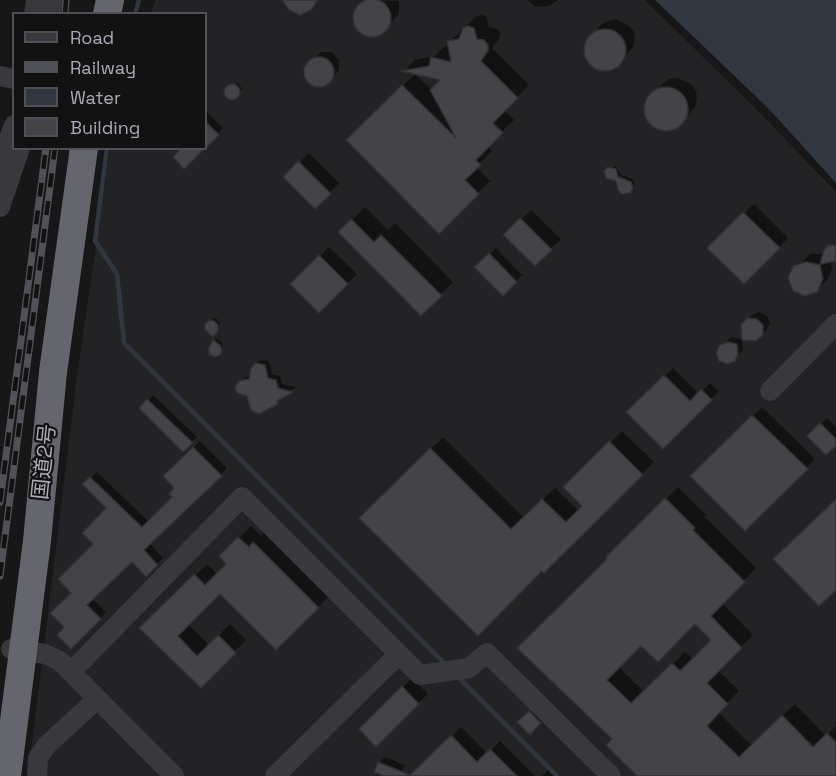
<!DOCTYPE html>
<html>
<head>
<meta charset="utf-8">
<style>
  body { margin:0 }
  #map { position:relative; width:836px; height:776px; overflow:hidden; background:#171718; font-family:"Space Grotesk",sans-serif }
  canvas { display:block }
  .legend { position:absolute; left:12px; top:12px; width:195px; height:138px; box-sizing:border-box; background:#121213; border:2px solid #4f5055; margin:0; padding:8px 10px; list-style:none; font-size:18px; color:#aaacb7 }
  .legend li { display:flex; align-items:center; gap:12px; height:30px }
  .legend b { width:30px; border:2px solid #4f5055 }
</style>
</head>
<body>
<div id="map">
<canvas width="836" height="776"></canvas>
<ul class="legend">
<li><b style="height:8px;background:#38383d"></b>Road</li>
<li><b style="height:8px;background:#515258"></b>Railway</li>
<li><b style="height:16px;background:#313740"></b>Water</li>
<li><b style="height:16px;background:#444448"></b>Building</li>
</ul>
</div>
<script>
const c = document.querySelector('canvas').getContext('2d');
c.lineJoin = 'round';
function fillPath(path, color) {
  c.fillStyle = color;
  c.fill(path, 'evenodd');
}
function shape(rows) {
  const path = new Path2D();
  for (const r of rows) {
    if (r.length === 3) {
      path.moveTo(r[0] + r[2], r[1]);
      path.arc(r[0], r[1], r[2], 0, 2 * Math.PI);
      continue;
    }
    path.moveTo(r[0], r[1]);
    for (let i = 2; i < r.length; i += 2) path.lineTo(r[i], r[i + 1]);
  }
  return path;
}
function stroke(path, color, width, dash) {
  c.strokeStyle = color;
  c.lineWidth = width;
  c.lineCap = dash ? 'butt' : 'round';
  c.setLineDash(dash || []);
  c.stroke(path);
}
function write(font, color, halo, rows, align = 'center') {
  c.font = font + ' "Space Grotesk","Noto Sans JP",sans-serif';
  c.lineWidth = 4.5;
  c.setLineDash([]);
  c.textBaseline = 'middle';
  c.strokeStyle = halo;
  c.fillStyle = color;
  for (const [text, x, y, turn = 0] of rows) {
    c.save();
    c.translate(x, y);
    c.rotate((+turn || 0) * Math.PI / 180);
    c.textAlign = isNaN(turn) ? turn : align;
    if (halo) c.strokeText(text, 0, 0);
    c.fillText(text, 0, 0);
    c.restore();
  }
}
const built = shape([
  [156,0,645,0,762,115,836,192,836,776,28,776,76,384,110,149,206,148,206,14,150,13]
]);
const water = shape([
  [655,0,836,0,836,183,769,109]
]);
const shadow = shape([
  [367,0,399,1,399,14,379,34,365,33,356,24,356,11],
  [527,0,558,0,549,6,542,7,534,6],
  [481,15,486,16,489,27,497,29,500,32,500,37,492,48,529,85,504,110,514,120,487,146,492,151,476,167,490,181,439,232,348,140,415,74,432,90,443,79,404,71,415,60,435,56,445,46,450,47,449,42,477,16],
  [616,19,629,26,634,32,635,40,633,47,618,64,612,68,604,69,597,68,586,57,586,41,601,25,608,21],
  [321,52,332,52,339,60,339,70,324,85,313,84,306,77,306,66],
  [677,78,691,84,696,91,697,99,695,107,680,124,674,128,666,129,658,128,651,123,647,116,646,108,647,101,662,84,669,79],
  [238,83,242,89,240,93,232,98,227,96,225,92,227,87],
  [206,111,223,128,206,145],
  [309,153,339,183,315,207,285,177],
  [616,166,621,175,633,179,635,184,630,191,607,170],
  [612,173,627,179,619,179],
  [754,204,788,238,744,282,709,248],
  [365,207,388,230,395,223,453,282,421,314,340,232],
  [531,210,561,239,535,264,506,235],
  [836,244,836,258,830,259,832,269,827,280,816,290,794,290,790,285,791,273,810,254,825,254,830,245],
  [329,247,357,274,319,311,292,284],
  [496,248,522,275,503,294,476,267],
  [759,312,767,316,770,323,766,331,760,337,743,339,741,330,745,322,752,315],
  [213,318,217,319,220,324,216,333,210,321],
  [731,337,742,339,743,350,731,362,719,350],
  [217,338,223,344,219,354,210,347],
  [267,360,270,364,272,374,280,376,282,384,296,387,281,397,277,402,248,394,237,385,245,377,252,376,255,366,259,361],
  [673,368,699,394,710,383,719,391,663,446,628,412],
  [153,395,197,437,183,450,141,408],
  [762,407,815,459,745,529,693,476],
  [827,418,836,427,836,444,809,436],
  [622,431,654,462,544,571,361,518,443,437,524,518,555,488,579,511,585,506,566,487],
  [200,441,227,468,149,543,163,558,146,574,132,560,92,598,106,612,71,647,67,627,73,593,95,544,109,508,85,484,97,472,149,522,174,497,176,488,165,476],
  [678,487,706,515,704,516,756,568,722,603,753,635,718,670,739,691,718,712,752,746,795,704,826,736,836,726,836,776,638,776,614,739,519,648,609,558,608,557],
  [695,622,713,640,694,660,685,652,644,692,618,666,641,643],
  [251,526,261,536,265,532,329,596,276,648,220,592,188,624,209,645,230,624,246,640,201,686,141,628,207,564,217,574,228,564,221,556],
  [412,678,428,694,376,745,361,729],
  [536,706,546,716,530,733,520,722],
  [461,727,488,754,500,741,535,776,411,776],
  [385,757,405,765,398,776,387,776,379,763],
  [549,769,556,776,542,776]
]);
const stream = shape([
  [135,14,139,0],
  [107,148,95,241,117,274,124,343,446,665],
  [456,675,557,776]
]);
const building = shape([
  [372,18,19],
  [282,0,318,0,311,10,300,15,289,10,282,0],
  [468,26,474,28,477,39,484,40,488,45,488,51,481,61,518,98,493,123,503,133,476,160,481,165,465,180,479,194,439,234,346,140,402,85,456,138,430,90,440,80,401,71,429,66,431,57,451,62,447,41,459,39,463,28,468,26],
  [605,50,21],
  [319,72,15],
  [232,92,8],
  [666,109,22],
  [206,122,219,135,206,148,206,122],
  [181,148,205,148,184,169,173,157,181,148],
  [298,161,331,194,315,209,283,177,298,161],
  [608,167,616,169,618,177,631,182,633,187,631,193,622,194,618,190,616,181,606,178,604,171,608,167],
  [743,212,780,248,744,284,707,248,743,212],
  [520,218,552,250,535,266,503,235,520,218],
  [351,219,374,242,381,235,442,296,421,316,338,232,351,219],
  [828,245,836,245,836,261,820,264,824,250,828,245],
  [489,253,517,282,503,296,474,267,489,253],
  [319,255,348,284,319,313,290,284,319,255],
  [806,262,820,265,823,279,817,292,805,296,793,291,788,278,793,266,806,262],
  [747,318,757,319,763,325,763,335,756,341,742,340,741,325,747,318],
  [209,320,214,321,218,325,218,330,213,337,205,330,205,324,209,320],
  [213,340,220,345,222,350,220,355,215,357,210,355,208,350,213,340],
  [728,342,737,344,738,354,735,361,727,364,719,361,716,353,720,345,728,342],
  [256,363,265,365,268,378,276,380,278,388,293,392,277,401,278,404,259,414,251,410,247,396,237,393,235,387,239,381,249,379,251,368,256,363],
  [664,375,690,401,701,389,712,400,663,449,626,412,664,375],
  [147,399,193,443,183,452,139,408,147,399],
  [752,415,808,469,745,531,690,476,752,415],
  [820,423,836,439,836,446,826,455,807,436,820,423],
  [609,441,643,475,544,573,542,571,478,636,359,518,430,448,511,529,542,499,566,522,582,506,563,487,609,441],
  [193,447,222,476,144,550,158,565,146,577,132,562,87,605,101,619,71,649,57,635,64,627,50,613,71,593,58,579,93,544,82,533,106,508,82,484,90,477,142,527,172,497,169,494,174,488,163,476,193,447],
  [665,498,695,528,693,530,745,582,711,616,742,648,707,683,728,704,707,726,739,757,782,715,813,747,827,733,836,742,836,776,637,776,606,745,612,739,517,648,607,559,606,557,665,498],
  [695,624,711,640,680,671,672,663,631,703,607,680,641,646,658,662,695,624],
  [836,499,836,590,819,606,773,559,836,499],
  [238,537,249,547,253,542,319,608,276,650,220,594,178,636,197,656,218,635,236,653,201,688,139,628,194,574,205,585,226,564,219,556,238,537],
  [402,686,419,704,376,747,359,729,402,686],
  [529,711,541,723,530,735,517,722,529,711],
  [451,735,477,762,490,749,517,776,383,776,374,772,378,762,410,775,451,735]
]);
const minor = shape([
  [34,14,36,0],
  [51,14,53,0],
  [0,76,14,79],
  [0,164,14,125],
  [0,207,20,148],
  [770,391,836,324],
  [11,649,45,654,60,661,174,776],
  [71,672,242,497,420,675,469,668,487,653,611,776],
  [37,776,38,758,46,746,97,699],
  [275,776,399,654]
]);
const highway = shape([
  [107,14,110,0],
  [7,776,37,541,53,372,84,148]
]);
const rail = shape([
  [65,14,66,0],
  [0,502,46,148],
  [0,576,55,148]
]);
const streetNames = [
  ["国道2号",45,462,-84]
];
fillPath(built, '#232325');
fillPath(water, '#313740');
fillPath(shadow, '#0007');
stroke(stream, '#313740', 4.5);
fillPath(building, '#444448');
stroke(building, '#313134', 1.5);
stroke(minor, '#38383d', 20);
stroke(highway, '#65666d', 28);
stroke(rail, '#515258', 7);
stroke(rail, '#121213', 4.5, [14]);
write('21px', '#aaacb7', '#121213', streetNames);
</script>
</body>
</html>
